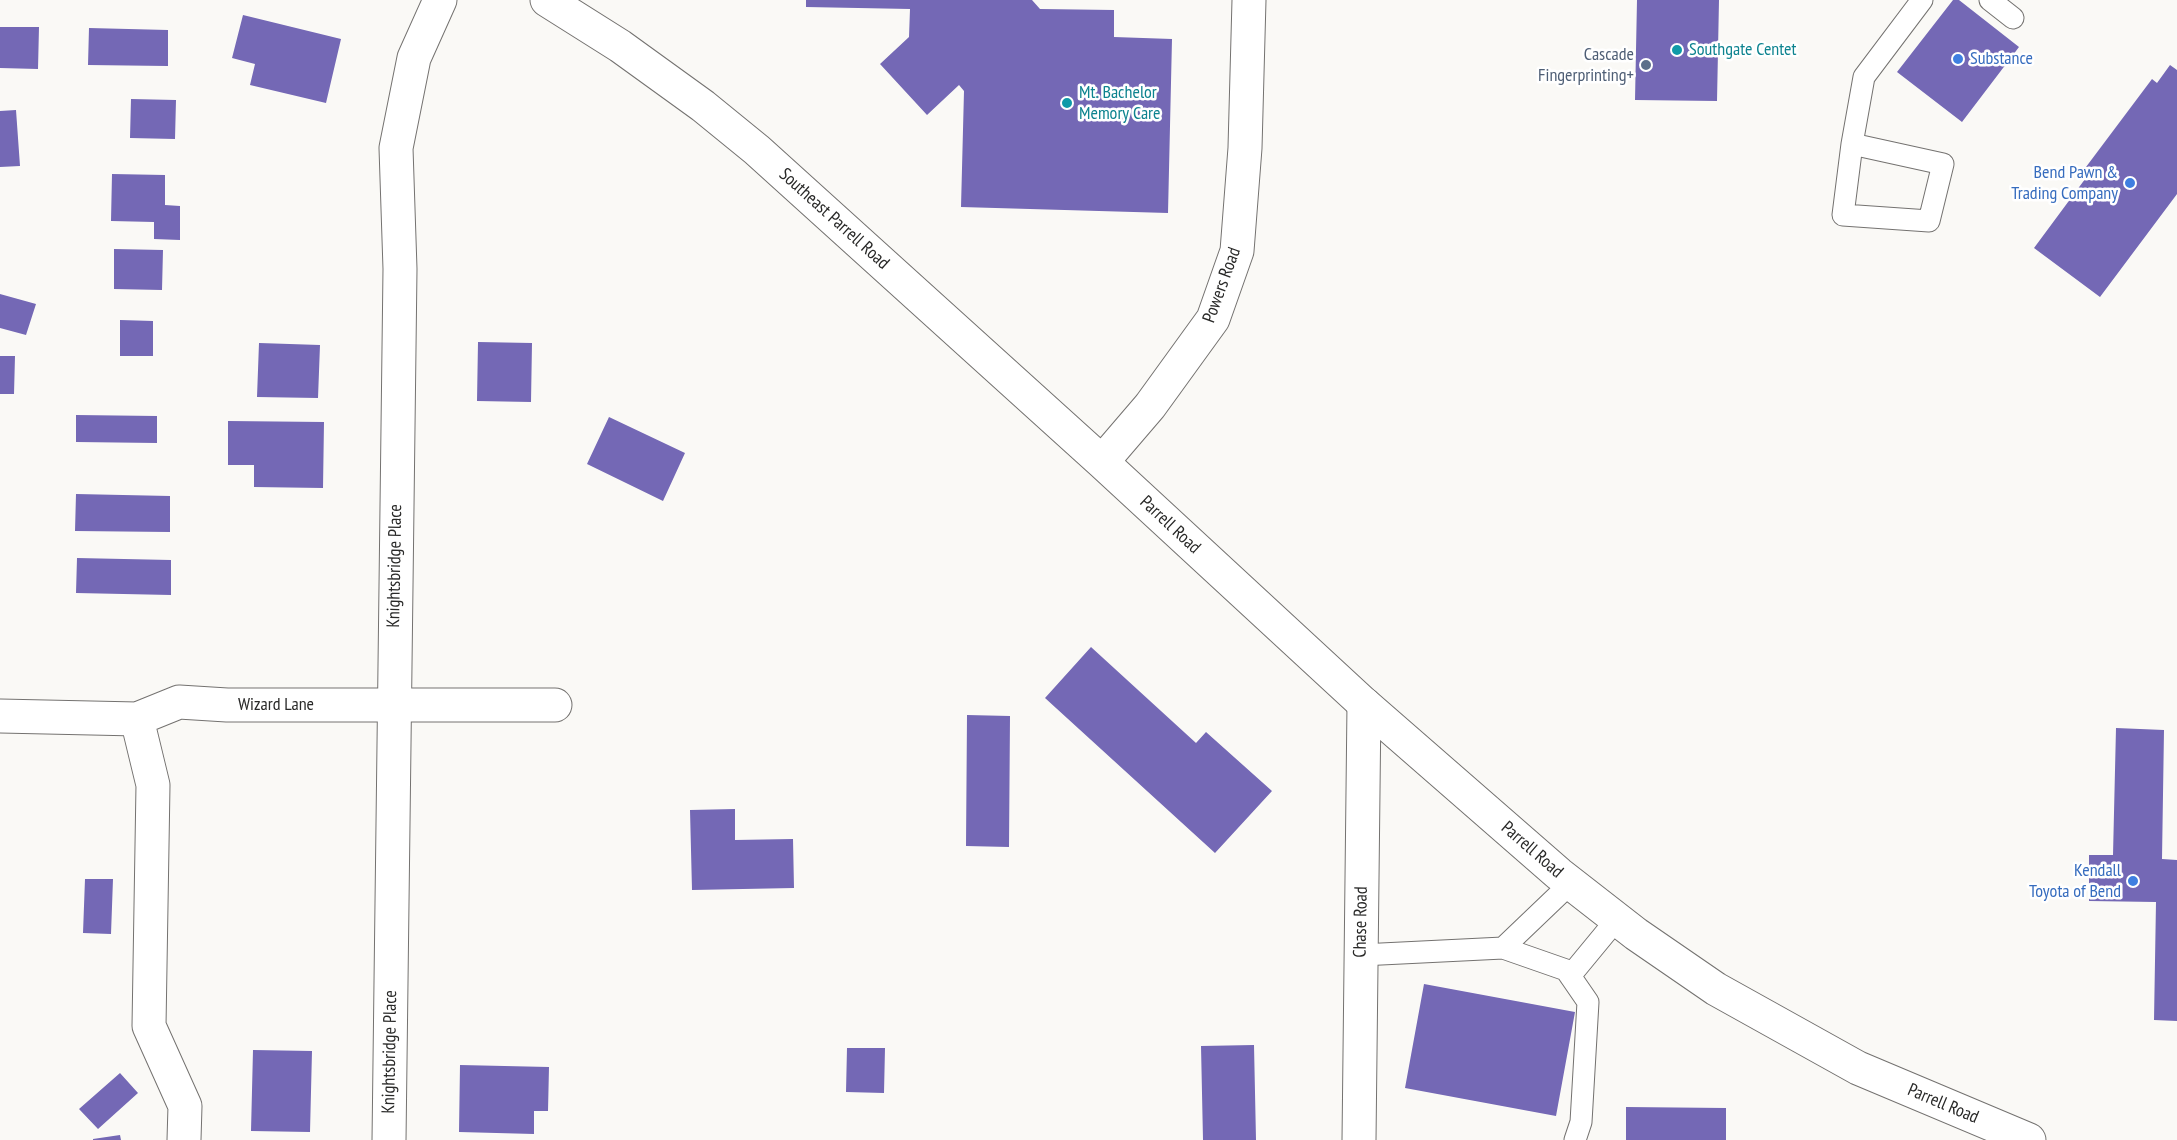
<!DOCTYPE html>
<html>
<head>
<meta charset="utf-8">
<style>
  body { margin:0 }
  canvas { display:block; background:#faf9f6 }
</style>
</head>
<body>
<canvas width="2177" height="1140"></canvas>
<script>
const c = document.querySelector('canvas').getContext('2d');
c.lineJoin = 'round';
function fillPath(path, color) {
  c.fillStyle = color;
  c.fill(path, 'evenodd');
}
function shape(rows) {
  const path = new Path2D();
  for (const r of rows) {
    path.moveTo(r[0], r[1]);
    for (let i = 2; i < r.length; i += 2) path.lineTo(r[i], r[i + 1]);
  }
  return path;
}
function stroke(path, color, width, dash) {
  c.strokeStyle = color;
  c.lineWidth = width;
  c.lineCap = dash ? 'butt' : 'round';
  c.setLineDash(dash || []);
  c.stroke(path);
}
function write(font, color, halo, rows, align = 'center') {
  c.font = font + ' "PT Sans Narrow",sans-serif';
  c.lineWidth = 5;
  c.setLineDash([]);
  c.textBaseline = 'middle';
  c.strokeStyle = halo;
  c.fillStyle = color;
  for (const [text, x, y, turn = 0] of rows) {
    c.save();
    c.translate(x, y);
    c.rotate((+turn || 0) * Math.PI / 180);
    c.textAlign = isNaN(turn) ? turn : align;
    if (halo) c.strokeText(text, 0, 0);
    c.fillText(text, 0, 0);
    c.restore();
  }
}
const building = shape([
  [806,0,1032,0,1040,9,1114,10,1114,37,1172,39,1168,213,961,207,964,91,959,85,927,115,880,64,909,37,910,9,806,7],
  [1637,0,1719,0,1717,101,1635,100],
  [1953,0,1959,0,2019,47,1962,122,1897,72],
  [243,15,341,39,326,103,250,85,255,64,232,58],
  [0,27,39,27,38,69,0,68],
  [89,28,168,30,168,66,88,65],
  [2170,65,2177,70,2177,194,2100,297,2034,248,2091,171,2086,167,2152,79,2157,83],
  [131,99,176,100,175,139,130,138],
  [16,110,20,166,0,167,0,111],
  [112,174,165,175,165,205,180,206,180,240,154,239,154,222,111,221],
  [114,249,163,250,162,290,114,289],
  [0,294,36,304,26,335,0,328],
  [120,320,153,321,153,356,120,356],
  [478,342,532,343,531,402,477,401],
  [259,343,320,345,318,398,257,397],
  [0,356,15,356,14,394,0,394],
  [76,415,157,416,157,443,76,442],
  [609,417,685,453,663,501,587,464],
  [228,421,324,422,323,488,254,487,254,465,228,465],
  [76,494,170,496,170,532,75,531],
  [77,558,171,560,171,595,76,593],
  [1091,647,1196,743,1206,732,1272,791,1215,853,1045,698],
  [967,715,1010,716,1009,847,966,846],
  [2116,728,2164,730,2162,859,2177,860,2177,1021,2154,1020,2156,902,2089,901,2089,855,2113,855],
  [735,809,735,840,793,839,794,888,692,890,690,810],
  [85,879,113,879,111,934,83,933],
  [1424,984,1575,1012,1556,1116,1405,1088],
  [1254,1045,1256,1140,1203,1140,1201,1046],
  [847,1048,885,1048,884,1093,846,1092],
  [253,1050,312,1051,310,1132,251,1131],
  [460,1065,549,1067,548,1111,534,1111,534,1134,459,1132],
  [120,1073,138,1093,98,1129,79,1109],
  [1626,1107,1726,1108,1726,1140,1626,1140],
  [120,1135,121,1140,93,1140,93,1139]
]);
const service = shape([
  [1990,0,2013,18],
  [1852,144,1943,164,1929,221,1843,215,1852,144,1864,77,1922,0],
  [1503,948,1566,970,1588,1002,1581,1122,1575,1140],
  [1361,955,1503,948,1571,883],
  [1570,976,1617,919]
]);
const minor = shape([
  [0,716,137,719,179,702,227,705,555,705],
  [137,719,153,785,149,1026,185,1106,184,1140],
  [389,1140,400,269,396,148,414,58,440,0],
  [1359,1140,1364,704]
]);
const tertiary = shape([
  [547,0,620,46,703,106,757,150,1102,462,1364,704,1559,874,1636,934,1716,989,1858,1068,2029,1140],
  [1102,462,1150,406,1213,319,1237,251,1245,148,1249,0]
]);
const markers = [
  [1677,50,6,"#0f9aa8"],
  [1958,59,6,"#3f7fe0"],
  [1646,65,6,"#5c6f8a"],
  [1067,103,6,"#0f9aa8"],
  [2130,183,6,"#3f7fe0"],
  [2133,881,6,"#3f7fe0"]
];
const cultureNames = [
  ["Southgate Centet",1689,50],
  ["Mt. Bachelor",1079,93],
  ["Memory Care",1079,114]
];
const serviceNames = [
  ["Cascade",1634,55],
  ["Fingerprinting+",1634,76]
];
const shopNames = [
  ["Substance",1970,59,"left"],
  ["Bend Pawn &",2118,173],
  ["Trading Company",2118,194],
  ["Kendall",2121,871],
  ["Toyota of Bend",2121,892]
];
const streetNames = [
  ["Southeast Parrell Road",834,219,42],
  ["Powers Road",1222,285,-70],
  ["Parrell Road",1170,525,43],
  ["Knightsbridge Place",395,566,-89],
  ["Wizard Lane",276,705],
  ["Parrell Road",1532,850,41],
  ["Chase Road",1361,922,-89],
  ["Knightsbridge Place",390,1052,-89],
  ["Parrell Road",1943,1104,23]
];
fillPath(building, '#7468b5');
stroke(service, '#747270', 23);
stroke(minor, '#747270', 35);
stroke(tertiary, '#747270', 35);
stroke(service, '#fff', 21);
stroke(minor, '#fff', 33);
stroke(tertiary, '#fff', 33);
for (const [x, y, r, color] of markers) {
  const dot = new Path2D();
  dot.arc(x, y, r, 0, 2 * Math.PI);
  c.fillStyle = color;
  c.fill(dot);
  stroke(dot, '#fff', 2);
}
write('18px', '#0d838f', '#fff', cultureNames, 'left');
write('18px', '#4e5e75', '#fff', serviceNames, 'right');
write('18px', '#366cbe', '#fff', shopNames, 'right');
write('18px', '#292928', '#fff', streetNames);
</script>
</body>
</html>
